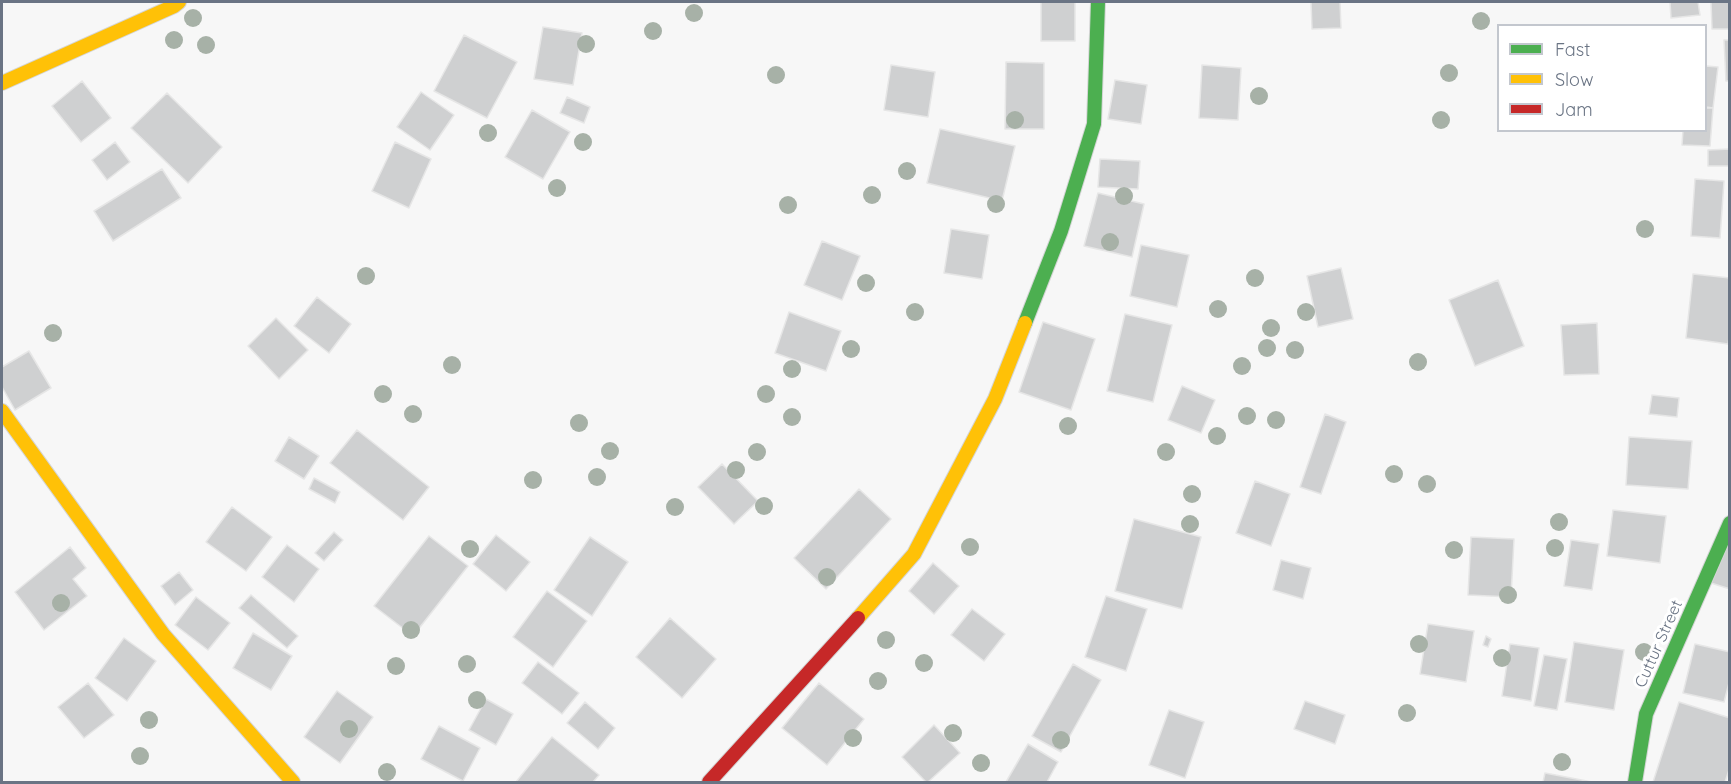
<!DOCTYPE html>
<html>
<head>
<meta charset="utf-8">
<style>
  body { margin:0 }
  #map { position:relative; width:1731px; height:784px; overflow:hidden; background:#f7f7f7; font-family:Quicksand,sans-serif }
  canvas { display:block }
  .frame { position:absolute; inset:0; border:3px solid #6a7484; pointer-events:none }
  .legend { position:absolute; left:1497px; top:24px; width:210px; height:108px; box-sizing:border-box; background:#fff; border:2px solid #c3c7ce; margin:0; padding:8px 10px; list-style:none; font-size:18px; color:#6a7484 }
  .legend li { display:flex; align-items:center; gap:12px; height:30px }
  .legend b { width:30px; border:2px solid #c3c7ce }
</style>
</head>
<body>
<div id="map">
<canvas width="1731" height="784"></canvas>
<div class="frame"></div>
<ul class="legend">
<li><b style="height:8px;background:#4caf50"></b>Fast</li>
<li><b style="height:8px;background:#ffc107"></b>Slow</li>
<li><b style="height:8px;background:#c62828"></b>Jam</li>
</ul>
</div>
<script>
const c = document.querySelector('canvas').getContext('2d');
c.lineJoin = 'round';
function fillPath(path, color) {
  c.fillStyle = color;
  c.fill(path, 'evenodd');
}
function shape(rows) {
  const path = new Path2D();
  for (const r of rows) {
    path.moveTo(r[0], r[1]);
    for (let i = 2; i < r.length; i += 2) path.lineTo(r[i], r[i + 1]);
  }
  return path;
}
function stroke(path, color, width, dash) {
  c.strokeStyle = color;
  c.lineWidth = width;
  c.lineCap = dash ? 'butt' : 'round';
  c.setLineDash(dash || []);
  c.stroke(path);
}
function write(font, color, halo, rows, align = 'center') {
  c.font = font + ' Quicksand,sans-serif';
  c.lineWidth = 6;
  c.setLineDash([]);
  c.textBaseline = 'middle';
  c.strokeStyle = halo;
  c.fillStyle = color;
  for (const [text, x, y, turn = 0] of rows) {
    c.save();
    c.translate(x, y);
    c.rotate((+turn || 0) * Math.PI / 180);
    c.textAlign = isNaN(turn) ? turn : align;
    if (halo) c.strokeText(text, 0, 0);
    c.fillText(text, 0, 0);
    c.restore();
  }
}
const building = shape([
  [1041,2,1075,2,1075,41,1041,41,1041,2],
  [1311,2,1340,2,1341,28,1312,29,1311,2],
  [1670,2,1698,2,1700,15,1671,18,1670,2],
  [1711,2,1730,2,1730,29,1712,29,1711,2],
  [543,27,582,33,573,85,534,79,543,27],
  [464,35,517,62,487,118,434,91,464,35],
  [1724,40,1730,40,1730,81,1726,81,1724,40],
  [1006,62,1044,63,1044,129,1005,129,1006,62],
  [891,65,935,72,928,117,884,110,891,65],
  [1202,65,1241,68,1238,120,1199,118,1202,65],
  [1706,66,1718,67,1713,108,1706,107,1706,66],
  [1115,80,1147,85,1141,124,1108,119,1115,80],
  [82,81,111,118,81,142,52,106,82,81],
  [421,92,454,115,430,150,397,127,421,92],
  [167,93,222,147,188,183,131,128,167,93],
  [567,97,590,107,584,123,560,113,567,97],
  [1706,108,1713,108,1710,146,1682,145,1683,130,1706,130,1706,108],
  [532,110,570,132,543,179,505,157,532,110],
  [940,129,1015,146,1002,201,927,183,940,129],
  [115,142,130,162,107,180,92,160,115,142],
  [395,142,431,159,409,208,372,191,395,142],
  [1730,149,1730,166,1708,166,1708,150,1730,149],
  [1100,159,1140,161,1138,189,1098,187,1100,159],
  [162,169,181,198,113,241,94,211,162,169],
  [1695,179,1724,181,1720,238,1691,236,1695,179],
  [1098,193,1144,204,1132,257,1084,246,1098,193],
  [951,229,989,235,982,279,944,273,951,229],
  [822,241,860,256,842,300,804,285,822,241],
  [1141,245,1189,255,1177,307,1130,296,1141,245],
  [1341,268,1353,319,1318,327,1307,276,1341,268],
  [1693,274,1730,278,1730,331,1728,344,1686,338,1693,274],
  [1498,280,1524,346,1475,366,1449,300,1498,280],
  [317,297,351,324,329,353,294,326,317,297],
  [789,312,841,331,826,371,775,353,789,312],
  [1125,314,1172,325,1153,402,1107,391,1125,314],
  [276,318,308,350,279,379,248,346,276,318],
  [1043,322,1095,339,1071,410,1019,392,1043,322],
  [1597,323,1599,374,1564,375,1561,325,1597,323],
  [29,351,51,388,15,410,2,387,2,367,29,351],
  [1182,386,1215,400,1201,433,1168,420,1182,386],
  [1652,395,1679,398,1677,417,1649,414,1652,395],
  [1325,414,1346,422,1321,494,1300,487,1325,414],
  [357,430,429,487,403,520,330,463,357,430],
  [289,437,319,456,304,479,275,461,289,437],
  [1629,437,1692,441,1688,489,1626,485,1629,437],
  [722,464,758,501,734,524,698,487,722,464],
  [314,478,340,492,335,503,309,489,314,478],
  [1255,481,1290,494,1271,546,1236,533,1255,481],
  [859,489,891,519,826,589,794,558,859,489],
  [232,507,272,537,246,571,206,542,232,507],
  [1613,510,1666,516,1660,563,1607,556,1613,510],
  [1134,519,1201,537,1182,609,1115,591,1134,519],
  [1730,527,1730,589,1711,583,1730,527],
  [334,532,343,540,324,561,315,553,334,532],
  [496,535,530,562,506,591,473,564,496,535],
  [429,536,468,566,413,636,374,606,429,536],
  [590,537,628,562,592,616,554,590,590,537],
  [1471,537,1514,539,1511,597,1468,595,1471,537],
  [1571,540,1599,544,1592,590,1564,586,1571,540],
  [287,545,319,569,294,602,262,577,287,545],
  [70,547,86,568,73,579,87,596,44,630,15,592,70,547],
  [1281,560,1311,568,1303,599,1273,590,1281,560],
  [933,563,959,586,934,614,909,591,933,563],
  [179,572,193,590,175,605,161,586,179,572],
  [547,591,587,621,553,667,513,637,547,591],
  [251,595,298,636,287,648,239,608,251,595],
  [1106,596,1147,609,1126,671,1085,657,1106,596],
  [196,597,230,623,208,650,175,625,196,597],
  [972,609,1005,634,984,661,951,635,972,609],
  [670,618,716,659,682,698,636,657,670,618],
  [1428,624,1474,631,1466,682,1420,674,1428,624],
  [253,633,292,656,271,690,233,668,253,633],
  [1486,636,1491,639,1488,647,1483,645,1486,636],
  [124,638,156,661,127,701,95,678,124,638],
  [1574,642,1624,650,1614,710,1565,702,1574,642],
  [1510,644,1539,648,1531,701,1502,696,1510,644],
  [1695,644,1730,652,1730,679,1724,702,1683,693,1695,644],
  [1544,655,1567,659,1557,710,1534,706,1544,655],
  [538,662,579,693,562,714,522,683,538,662],
  [1073,664,1101,680,1061,752,1032,736,1073,664],
  [88,683,114,715,84,738,58,707,88,683],
  [819,683,864,719,827,765,782,728,819,683],
  [337,691,373,717,340,763,304,737,337,691],
  [486,699,513,714,496,745,469,730,486,699],
  [1305,701,1345,715,1335,744,1294,729,1305,701],
  [585,702,615,728,598,749,567,723,585,702],
  [1679,702,1730,718,1730,767,1725,782,1653,782,1679,702],
  [1169,710,1204,722,1185,778,1149,765,1169,710],
  [934,725,960,753,928,782,926,782,902,757,934,725],
  [439,726,480,748,463,781,421,759,439,726],
  [552,737,599,775,593,782,516,782,552,737],
  [1028,744,1058,762,1047,782,1006,782,1028,744],
  [1545,773,1592,782,1543,782,1545,773]
]);
const fast = shape([
  [1025,323,1061,231,1094,124,1098,2],
  [1635,782,1646,714,1730,523]
]);
const slow = shape([
  [2,83,174,6,179,2],
  [2,411,163,634,293,782],
  [858,618,914,554,995,399,1025,323]
]);
const jam = shape([
  [709,782,858,618]
]);
const trees = [
  [694,13],
  [193,18],
  [1481,21],
  [653,31],
  [174,40],
  [586,44],
  [206,45],
  [1449,73],
  [776,75],
  [1259,96],
  [1015,120],
  [1441,120],
  [488,133],
  [583,142],
  [907,171],
  [557,188],
  [872,195],
  [1124,196],
  [996,204],
  [788,205],
  [1645,229],
  [1110,242],
  [366,276],
  [1255,278],
  [866,283],
  [1218,309],
  [915,312],
  [1306,312],
  [1271,328],
  [53,333],
  [1267,348],
  [851,349],
  [1295,350],
  [1418,362],
  [452,365],
  [1242,366],
  [792,369],
  [383,394],
  [766,394],
  [413,414],
  [1247,416],
  [792,417],
  [1276,420],
  [579,423],
  [1068,426],
  [1217,436],
  [610,451],
  [757,452],
  [1166,452],
  [736,470],
  [1394,474],
  [597,477],
  [533,480],
  [1427,484],
  [1192,494],
  [764,506],
  [675,507],
  [1559,522],
  [1190,524],
  [970,547],
  [1555,548],
  [470,549],
  [1454,550],
  [827,577],
  [1508,595],
  [61,603],
  [411,630],
  [886,640],
  [1419,644],
  [1644,652],
  [1502,658],
  [924,663],
  [467,664],
  [396,666],
  [878,681],
  [477,700],
  [1407,713],
  [149,720],
  [349,729],
  [953,733],
  [853,738],
  [1061,740],
  [140,756],
  [1562,762],
  [981,763],
  [387,772]
];
const streetNames = [
  ["Cuttur Street",1659,644,-66]
];
fillPath(building, '#cfd0d1');
stroke(building, '#e6e6e6', 1.5);
stroke(fast, '#d4d5d5', 16);
stroke(slow, '#d4d5d5', 16);
stroke(jam, '#d4d5d5', 16);
stroke(fast, '#4caf50', 14);
stroke(slow, '#ffc107', 14);
stroke(jam, '#c62828', 14);
c.fillStyle = '#a7b1a7';
for (const [x, y] of trees) {
  c.beginPath();
  c.arc(x, y, 9, 0, 2 * Math.PI);
  c.fill();
}
write('16px', '#6a7484', '#fff', streetNames);
</script>
</body>
</html>
